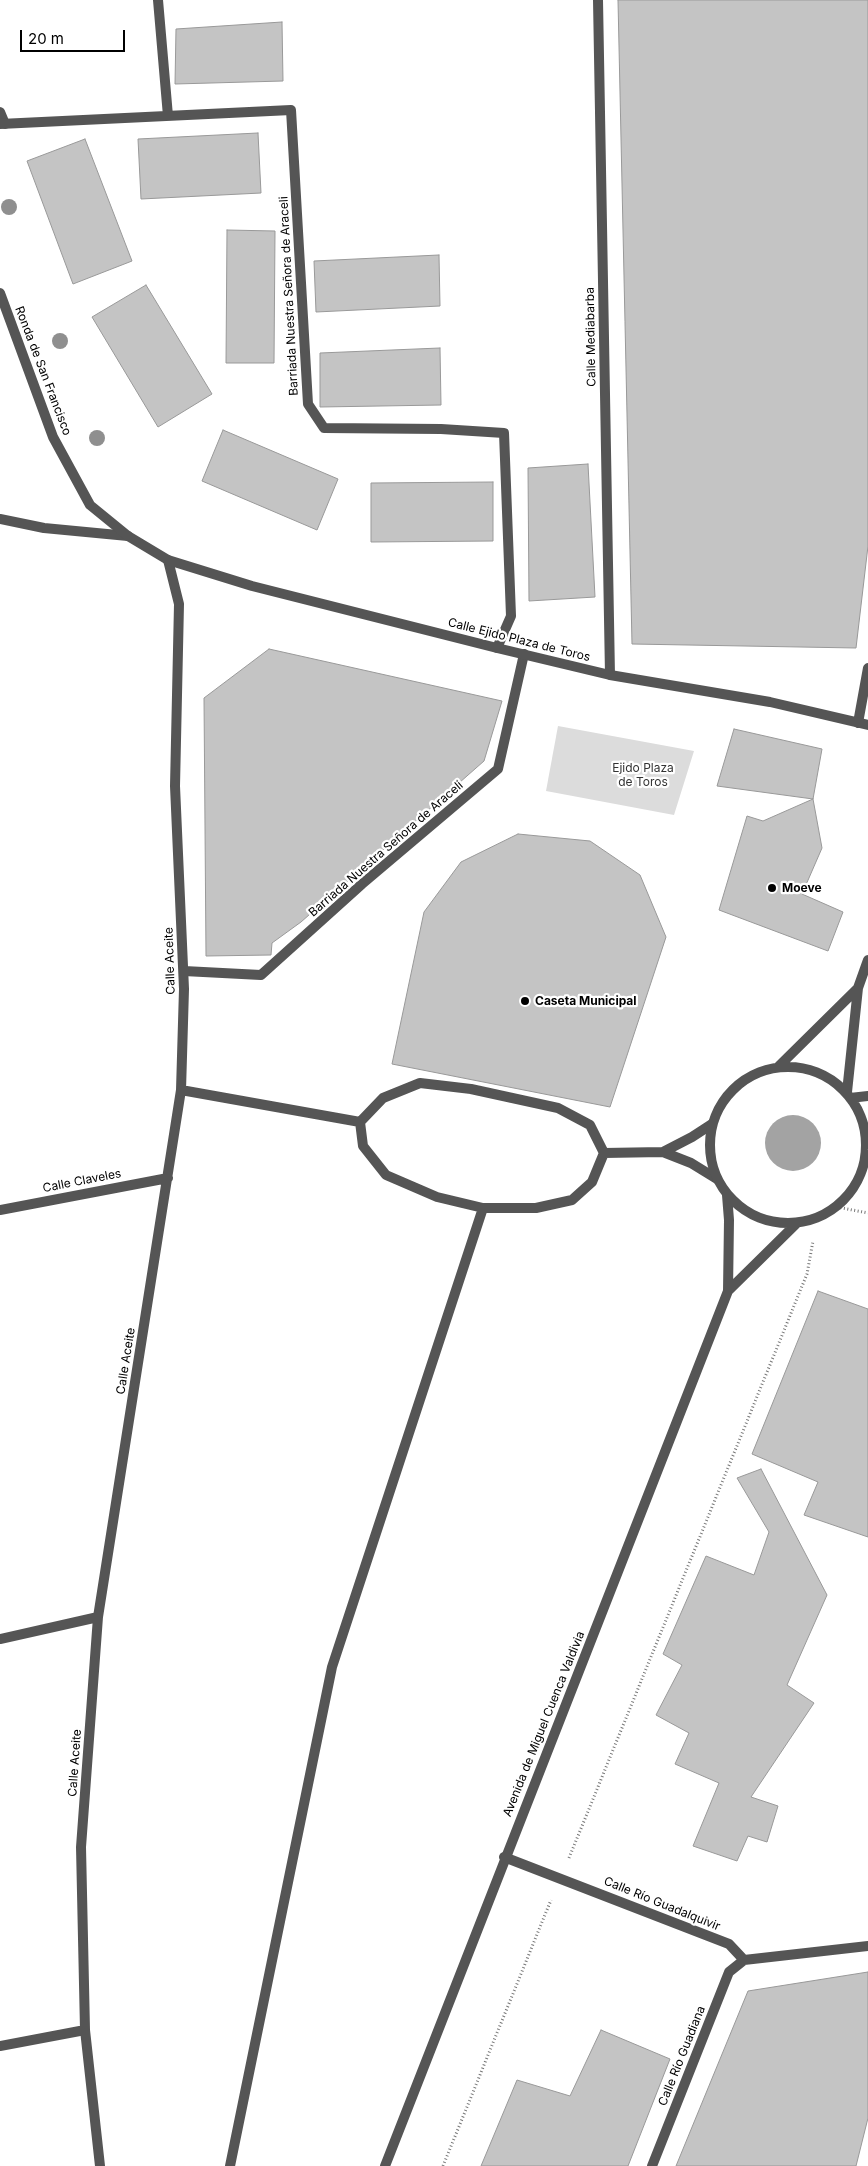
<!DOCTYPE html>
<html>
<head>
<meta charset="utf-8">
<style>
  body { margin:0 }
  #map { position:relative; width:868px; height:2166px; overflow:hidden; background:#fff; font-family:Inter,sans-serif }
  canvas { display:block }
  .scale { position:absolute; left:20px; top:30px; width:105px; height:22px; box-sizing:border-box; border:2px solid #000; border-top:0; padding-left:6px; font-size:15px; line-height:18px; white-space:nowrap; color:#000; -webkit-text-stroke:4px #fff; paint-order:stroke }
</style>
</head>
<body>
<div id="map">
<canvas width="868" height="2166"></canvas>
<div class="scale">20 m</div>
</div>
<script>
const c = document.querySelector('canvas').getContext('2d');
c.lineJoin = 'round';
function fillPath(path, color) {
  c.fillStyle = color;
  c.fill(path, 'evenodd');
}
function shape(rows) {
  const path = new Path2D();
  for (const r of rows) {
    if (r.length === 3) {
      path.moveTo(r[0] + r[2], r[1]);
      path.arc(r[0], r[1], r[2], 0, 2 * Math.PI);
      continue;
    }
    path.moveTo(r[0], r[1]);
    for (let i = 2; i < r.length; i += 2) path.lineTo(r[i], r[i + 1]);
  }
  return path;
}
function stroke(path, color, width, dash) {
  c.strokeStyle = color;
  c.lineWidth = width;
  c.lineCap = dash ? 'butt' : 'round';
  c.setLineDash(dash || []);
  c.stroke(path);
}
function write(font, color, halo, rows, align = 'center') {
  c.font = font + ' Inter,sans-serif';
  c.lineWidth = 4.5;
  c.setLineDash([]);
  c.textBaseline = 'middle';
  c.strokeStyle = halo;
  c.fillStyle = color;
  for (const [text, x, y, turn = 0] of rows) {
    c.save();
    c.translate(x, y);
    c.rotate((+turn || 0) * Math.PI / 180);
    c.textAlign = isNaN(turn) ? turn : align;
    if (halo) c.strokeText(text, 0, 0);
    c.fillText(text, 0, 0);
    c.restore();
  }
}
const green = shape([
  [558,726,694,751,674,815,546,791]
]);
const water = shape([
  [793,1143,28]
]);
const building = shape([
  [618,0,868,0,868,546,856,648,632,644,618,0],
  [282,22,283,81,175,84,176,29,282,22],
  [258,133,261,193,141,199,138,139,258,133],
  [85,139,132,261,73,284,27,161,85,139],
  [227,230,275,231,274,363,226,363,227,230],
  [439,255,440,306,316,312,314,261,439,255],
  [146,285,212,394,158,427,92,317,146,285],
  [440,348,441,405,320,407,320,353,440,348],
  [223,430,338,479,317,530,202,481,223,430],
  [588,464,595,597,529,601,528,468,588,464],
  [493,482,493,541,371,542,371,483,493,482],
  [269,649,502,701,484,761,301,922,272,943,271,955,206,956,204,698,269,649],
  [734,729,822,749,813,799,717,786,734,729],
  [813,799,822,848,802,894,843,912,828,951,719,910,747,816,763,821,813,799],
  [518,834,590,841,640,875,666,937,610,1107,392,1064,424,912,461,862,518,834],
  [818,1291,868,1309,868,1537,804,1515,818,1482,752,1454,818,1291],
  [761,1469,827,1595,787,1685,814,1703,751,1797,778,1806,767,1842,748,1836,737,1861,693,1846,719,1783,675,1764,689,1733,656,1715,682,1665,663,1654,706,1556,754,1575,769,1532,737,1478,761,1469],
  [868,1972,868,2118,856,2166,676,2166,748,1991,868,1972],
  [601,2030,670,2059,628,2166,481,2166,517,2080,570,2096,601,2030]
]);
const path = shape([
  [837,1207,868,1213],
  [569,1858,807,1274,813,1241],
  [443,2166,551,1900]
]);
const service = shape([
  [0,112,5,124]
]);
const minor = shape([
  [158,0,168,116],
  [598,0,610,675],
  [0,124,291,110,308,404,324,428,441,429,504,433,511,616,497,648],
  [0,519,44,528,128,536],
  [858,723,868,668],
  [184,971,261,975,362,884,498,769,524,654],
  [420,1083,471,1089,558,1108,590,1125,604,1153,592,1182,572,1200,536,1208,483,1208,437,1197,386,1175,363,1146,360,1122,383,1098,420,1083],
  [181,1090,360,1122],
  [663,1152,692,1137,712,1124],
  [604,1153,663,1152,691,1163,717,1179],
  [0,1210,168,1178],
  [0,1639,98,1617],
  [504,1857,729,1944,744,1960,868,1946],
  [0,2046,85,2030],
  [100,2166,85,2030,81,1847,98,1617,181,1090,184,989,175,786,179,604,168,560],
  [230,2166,332,1667,483,1208],
  [652,2166,729,1972,744,1960]
]);
const tertiary = shape([
  [0,293,53,437,90,505,128,536,168,560,252,586,497,648,610,675,770,702,868,725],
  [779,1066,858,988],
  [788,1145,78],
  [847,1092,858,988,868,960],
  [850,1098,868,1096],
  [728,1291,797,1223],
  [385,2166,728,1291,729,1220,727,1195]
]);
const trees = [
  [9,207],
  [60,341],
  [97,438]
];
const markers = [
  [772,888,5,"#000"],
  [525,1001,5,"#000"]
];
const streetNames = [
  ["Barriada Nuestra Señora de Araceli",289,296,-93],
  ["Calle Mediabarba",591,337,-91],
  ["Ronda de San Francisco",43,371,69],
  ["Calle Ejido Plaza de Toros",519,640,14],
  ["Barriada Nuestra Señora de Araceli",386,849,-41],
  ["Calle Aceite",170,961,-92],
  ["Calle Claveles",82,1181,-11],
  ["Calle Aceite",126,1361,-81],
  ["Avenida de Miguel Cuenca Valdivia",544,1724,-68],
  ["Calle Aceite",75,1763,-86],
  ["Calle Río Guadalquivir",662,1904,22],
  ["Calle Río Guadiana",682,2056,-68]
];
const parkNames = [
  ["Ejido Plaza",643,768],
  ["de Toros",643,782]
];
const poiNames = [
  ["Moeve",782,888],
  ["Caseta Municipal",535,1001]
];
fillPath(green, '#dcdcdc');
fillPath(water, '#a3a3a3');
fillPath(building, '#c4c4c4');
stroke(building, '#999', 1);
stroke(path, '#777', 3, [1, 2.5]);
stroke(service, '#555', 10);
stroke(minor, '#555', 10);
stroke(tertiary, '#555', 10);
c.fillStyle = '#8f8f8f';
for (const [x, y] of trees) {
  c.beginPath();
  c.arc(x, y, 8, 0, 2 * Math.PI);
  c.fill();
}
for (const [x, y, r, color] of markers) {
  const dot = new Path2D();
  dot.arc(x, y, r, 0, 2 * Math.PI);
  c.fillStyle = color;
  c.fill(dot);
  stroke(dot, '#fff', 2);
}
write('12px', '#000', '#fff', streetNames);
write('12px', '#333', '#fff', parkNames);
write('bold 12px', '#000', '#fff', poiNames, 'left');
</script>
</body>
</html>
